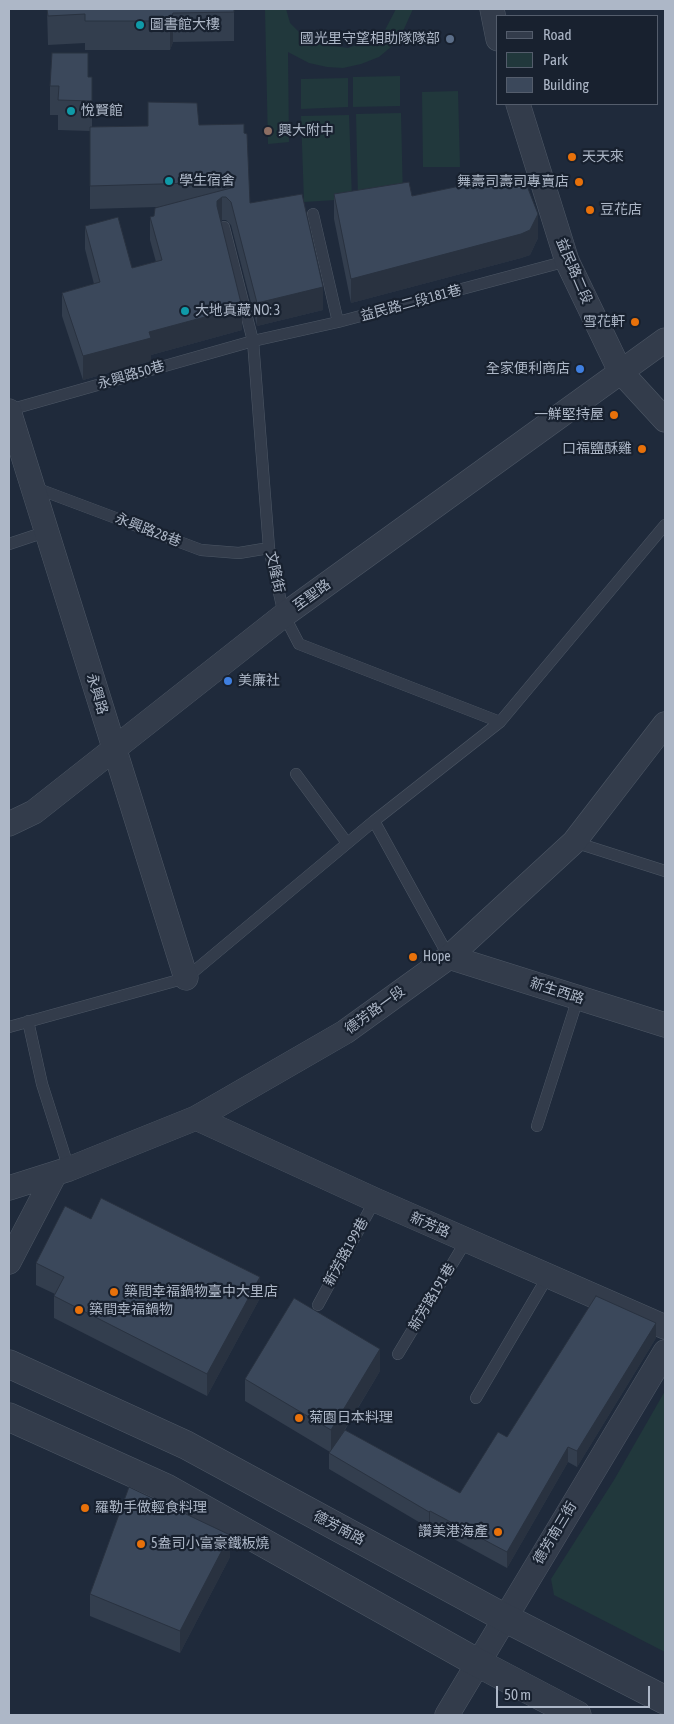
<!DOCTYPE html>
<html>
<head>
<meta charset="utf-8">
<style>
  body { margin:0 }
  #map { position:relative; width:674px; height:1724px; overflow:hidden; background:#1f2a3b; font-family:"Asap Condensed",sans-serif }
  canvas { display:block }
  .frame { position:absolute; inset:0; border:10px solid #adb7c7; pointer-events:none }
  .legend { position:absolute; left:496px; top:15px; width:162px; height:90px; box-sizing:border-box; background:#18212f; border:1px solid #545d6c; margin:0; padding:6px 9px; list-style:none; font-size:15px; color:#adb7c7 }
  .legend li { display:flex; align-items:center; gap:10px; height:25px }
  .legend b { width:25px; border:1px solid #545d6c }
  .scale { position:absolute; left:496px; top:1686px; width:154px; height:22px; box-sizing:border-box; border:2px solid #adb7c7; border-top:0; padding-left:6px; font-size:15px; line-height:18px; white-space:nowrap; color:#adb7c7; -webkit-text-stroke:4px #18212f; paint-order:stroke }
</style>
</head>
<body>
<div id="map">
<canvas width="674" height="1724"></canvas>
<div class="frame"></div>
<ul class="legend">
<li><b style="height:6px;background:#333c4b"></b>Road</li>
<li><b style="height:14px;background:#21383c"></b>Park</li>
<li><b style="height:14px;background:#3b485b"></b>Building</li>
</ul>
<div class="scale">50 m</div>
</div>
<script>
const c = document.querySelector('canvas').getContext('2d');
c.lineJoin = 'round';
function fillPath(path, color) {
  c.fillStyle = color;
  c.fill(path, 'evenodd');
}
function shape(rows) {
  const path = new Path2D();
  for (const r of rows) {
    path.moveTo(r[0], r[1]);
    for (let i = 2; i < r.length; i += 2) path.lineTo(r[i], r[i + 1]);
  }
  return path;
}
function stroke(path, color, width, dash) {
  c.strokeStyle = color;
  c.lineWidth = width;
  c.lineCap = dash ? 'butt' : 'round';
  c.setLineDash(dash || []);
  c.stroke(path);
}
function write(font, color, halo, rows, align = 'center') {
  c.font = font + ' "Asap Condensed","Noto Sans TC",sans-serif';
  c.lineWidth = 4.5;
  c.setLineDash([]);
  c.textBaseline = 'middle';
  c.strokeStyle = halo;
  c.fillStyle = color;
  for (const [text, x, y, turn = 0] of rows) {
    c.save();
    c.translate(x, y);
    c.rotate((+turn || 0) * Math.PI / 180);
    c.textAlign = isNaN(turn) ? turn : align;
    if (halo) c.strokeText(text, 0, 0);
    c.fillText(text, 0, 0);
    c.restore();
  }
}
const green = shape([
  [265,9,286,9,290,23,301,34,328,45,348,48,377,38,385,30,396,9,413,9,404,29,392,46,379,57,361,64,343,68,327,67,309,63,288,52,289,142,268,144],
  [400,76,400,106,353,107,353,77],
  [348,78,348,107,301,109,301,79],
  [458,91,460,167,423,167,422,92],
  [401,113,403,199,358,199,356,114],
  [349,115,352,199,304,202,301,116],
  [665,1391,665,1652,554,1595,551,1579,614,1480]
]);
const service = shape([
  [313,214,338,322],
  [224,227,253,341,269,548,284,615,299,644,500,722],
  [9,410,253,341,338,322,567,261],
  [33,487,201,550,239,553,269,548],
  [9,544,48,531],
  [296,774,347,843],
  [374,821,449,957],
  [574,842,665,871],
  [28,1021,42,1084,69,1169],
  [9,1027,186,978,374,821,500,722,665,525],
  [537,1126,578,998],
  [318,1305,375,1200],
  [398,1354,466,1241],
  [476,1398,548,1276]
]);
const minor = shape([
  [492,9,498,39],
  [518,104,567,261,620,371,665,420],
  [9,411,186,978],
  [9,824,34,812,284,615,665,340],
  [449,957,665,1025],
  [196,1118,375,1200,665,1327],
  [9,1188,69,1169,196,1118,345,1032,449,957,574,842,665,724],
  [9,1262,55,1174],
  [447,1715,665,1352]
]);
const tertiary = shape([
  [9,1364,186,1445,505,1618,665,1700],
  [9,1417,166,1488,478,1663,577,1715]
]);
const wall = shape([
  [47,9,234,9,234,41,173,42,170,50,85,50,85,43,48,45],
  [88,77,92,77,92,127,199,125,244,133,250,203,323,310,257,326,231,225,226,220,222,220,221,221,242,330,151,355,151,361,83,380,62,316,62,293,94,284,85,249,85,226,132,268,156,262,150,240,150,217,154,216,157,207,90,209,90,131,58,130,58,115,50,115,50,86],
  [334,194,412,196,538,238,530,255,521,258,351,303,334,219],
  [91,1219,260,1298,207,1396,54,1318,54,1296,55,1294,36,1285,36,1263],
  [656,1338,577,1467,568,1462,507,1568,430,1526,429,1528,329,1469,329,1453,330,1452,245,1401,245,1379,380,1371,345,1430,460,1493,507,1437],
  [230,1557,180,1653,90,1616,90,1594]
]);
const shadedWall = shape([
  [173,13,173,42,170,50,170,21],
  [222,197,222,220,217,225,217,201],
  [538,214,538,238,530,255,521,258,351,303,351,279],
  [323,287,323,310,257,326,257,303],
  [242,307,242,330,151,355,151,361,83,380,83,356,149,332],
  [260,1277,260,1298,207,1396,207,1374],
  [656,1323,656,1338,577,1467,577,1451],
  [380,1349,380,1371,331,1452,331,1430],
  [568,1447,568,1462,507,1568,507,1552],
  [430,1511,430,1526,429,1528,429,1512],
  [230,1535,230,1557,180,1653,180,1631]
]);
const building = shape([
  [47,9,234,9,234,12,173,13,170,21,85,21,85,14,48,16,47,9],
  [52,53,88,53,88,77,92,77,92,101,58,100,59,86,50,86,52,53],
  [148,102,197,103,199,125,244,124,244,133,247,134,250,203,302,194,323,287,257,303,231,202,226,197,222,197,217,201,217,206,242,307,149,332,151,338,83,356,62,293,100,282,85,226,118,217,132,268,162,260,150,217,154,216,155,208,231,188,230,182,90,186,90,127,148,126,148,102],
  [522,173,538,214,530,230,521,234,351,279,334,194,409,182,412,196,522,173],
  [101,1198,260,1277,207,1374,54,1296,64,1277,36,1263,65,1206,91,1219,101,1198],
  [596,1296,656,1323,577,1451,568,1447,507,1552,430,1511,429,1512,329,1453,345,1430,460,1493,498,1432,507,1437,596,1296],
  [294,1298,380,1349,331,1430,245,1379,294,1298],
  [129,1487,230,1535,180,1631,90,1594,129,1487]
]);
const markers = [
  [140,25,5,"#0f9aa8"],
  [450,39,5,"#5c6f8a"],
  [71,111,5,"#0f9aa8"],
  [268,131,5,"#8d6e63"],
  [572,157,5,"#e8710a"],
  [169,181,5,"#0f9aa8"],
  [579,182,5,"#e8710a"],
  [590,210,5,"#e8710a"],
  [185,311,5,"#0f9aa8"],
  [635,322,5,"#e8710a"],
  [580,369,5,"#3f7fe0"],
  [614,415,5,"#e8710a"],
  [642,449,5,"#e8710a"],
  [228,681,5,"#3f7fe0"],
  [413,957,5,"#e8710a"],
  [114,1292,5,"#e8710a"],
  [79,1310,5,"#e8710a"],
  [299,1418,5,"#e8710a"],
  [85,1508,5,"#e8710a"],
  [498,1532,5,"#e8710a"],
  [141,1544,5,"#e8710a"]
];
const poiNames = [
  ["圖書館大樓",150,25],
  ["國光里守望相助隊隊部",440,39,"right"],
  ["悅賢館",81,111],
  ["興大附中",278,131],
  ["天天來",582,157],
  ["學生宿舍",179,181],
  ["舞壽司壽司專賣店",569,182,"right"],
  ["豆花店",600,210],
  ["大地真藏 NO: 3",195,311],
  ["雪花軒",625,322,"right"],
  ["全家便利商店",570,369,"right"],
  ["一鮮堅持屋",604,415,"right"],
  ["口福鹽酥雞",632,449,"right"],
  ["美廉社",238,681],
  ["Hope",423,957],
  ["築間幸福鍋物臺中大里店",124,1292],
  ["築間幸福鍋物",89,1310],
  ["菊園日本料理",309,1418],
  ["羅勒手做輕食料理",95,1508],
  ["讚美港海產",488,1532,"right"],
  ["5盎司小富豪鐵板燒",151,1544]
];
const streetNames = [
  ["益民路二段",574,271,67],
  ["益民路二段181巷",411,303,-15],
  ["永興路50巷",131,375,-16],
  ["永興路28巷",148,530,21],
  ["文隆街",275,572,78],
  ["至聖路",312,595,-36],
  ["永興路",97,694,73],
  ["新生西路",557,991,18],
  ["德芳路一段",375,1010,-36],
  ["新芳路",430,1225,24],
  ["新芳路199巷",346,1252,-61],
  ["新芳路191巷",432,1297,-59],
  ["德芳南路",339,1528,28],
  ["德芳南三街",555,1533,-59]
];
fillPath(green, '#21383c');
stroke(service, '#4d5765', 12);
stroke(minor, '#4d5765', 25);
stroke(tertiary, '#4d5765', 29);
stroke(service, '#333c4b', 11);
stroke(minor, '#333c4b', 24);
stroke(tertiary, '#333c4b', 28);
fillPath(wall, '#333e4e');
fillPath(shadedWall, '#293240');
fillPath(building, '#3b485b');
stroke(building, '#293240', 1);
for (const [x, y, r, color] of markers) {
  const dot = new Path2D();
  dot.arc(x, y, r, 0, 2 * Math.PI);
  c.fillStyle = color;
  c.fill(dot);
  stroke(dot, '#18212f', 2);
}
write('14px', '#adb7c7', '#18212f', poiNames, 'left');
write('14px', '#adb7c7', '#18212f', streetNames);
</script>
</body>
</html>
